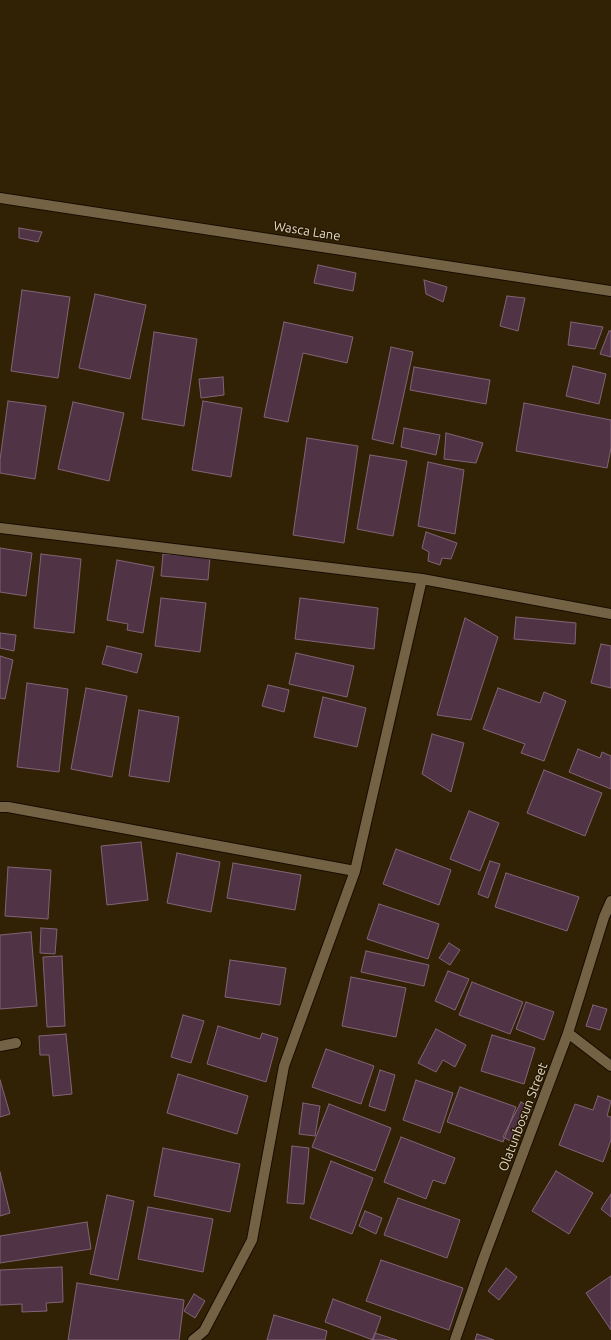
<!DOCTYPE html>
<html>
<head>
<meta charset="utf-8">
<style>
  body { margin:0 }
  canvas { display:block; background:#312205 }
</style>
</head>
<body>
<canvas width="611" height="1340"></canvas>
<script>
const c = document.querySelector('canvas').getContext('2d');
c.lineJoin = 'round';
function fillPath(path, color) {
  c.fillStyle = color;
  c.fill(path, 'evenodd');
}
function shape(rows) {
  const path = new Path2D();
  for (const r of rows) {
    path.moveTo(r[0], r[1]);
    for (let i = 2; i < r.length; i += 2) path.lineTo(r[i], r[i + 1]);
  }
  return path;
}
function stroke(path, color, width, dash) {
  c.strokeStyle = color;
  c.lineWidth = width;
  c.lineCap = dash ? 'butt' : 'round';
  c.setLineDash(dash || []);
  c.stroke(path);
}
function write(font, color, halo, rows, align = 'center') {
  c.font = font + ' Ubuntu,sans-serif';
  c.lineWidth = 3;
  c.setLineDash([]);
  c.textBaseline = 'middle';
  c.strokeStyle = halo;
  c.fillStyle = color;
  for (const [text, x, y, turn = 0] of rows) {
    c.save();
    c.translate(x, y);
    c.rotate((+turn || 0) * Math.PI / 180);
    c.textAlign = isNaN(turn) ? turn : align;
    if (halo) c.strokeText(text, 0, 0);
    c.fillText(text, 0, 0);
    c.restore();
  }
}
const building = shape([
  [19,228,42,232,38,242,19,238,19,228],
  [318,265,356,273,353,291,314,283,318,265],
  [424,280,447,287,443,302,426,294,424,280],
  [22,290,70,297,58,378,11,371,22,290],
  [95,294,146,305,130,379,79,368,95,294],
  [507,296,525,298,518,331,500,326,507,296],
  [284,322,353,337,347,363,303,353,288,422,264,417,284,322],
  [571,322,603,327,595,349,568,345,571,322],
  [609,331,611,331,611,357,600,354,609,331],
  [154,332,197,339,184,426,142,419,154,332],
  [391,347,413,352,393,444,372,439,391,347],
  [573,366,606,374,599,404,566,396,573,366],
  [414,367,490,380,486,404,410,390,414,367],
  [223,377,224,395,201,398,199,379,223,377],
  [8,401,46,406,35,479,0,473,0,460,8,401],
  [203,401,242,408,231,477,192,470,203,401],
  [73,402,124,413,109,481,58,469,73,402],
  [524,403,611,420,611,448,607,468,516,451,524,403],
  [404,428,440,435,436,455,401,447,404,428],
  [446,433,483,443,476,463,444,459,446,433],
  [307,438,358,446,344,543,293,535,307,438],
  [370,455,407,461,393,536,357,529,370,455],
  [428,462,464,470,455,534,418,526,428,462],
  [426,532,457,543,451,559,442,558,440,565,428,561,429,552,422,548,426,532],
  [0,548,32,553,26,596,0,592,0,548],
  [41,554,81,559,74,633,34,628,41,554],
  [163,554,210,557,208,580,161,576,163,554],
  [117,560,154,567,143,633,127,630,128,624,107,620,117,560],
  [161,598,206,603,200,652,155,646,161,598],
  [300,598,378,608,374,649,295,639,300,598],
  [516,617,576,623,575,644,514,639,516,617],
  [465,618,498,637,471,720,437,715,465,618],
  [0,633,16,635,14,651,0,648,0,633],
  [601,644,611,646,611,688,591,683,601,644],
  [107,646,142,654,137,673,102,664,107,646],
  [296,653,354,666,347,697,289,684,296,653],
  [0,656,13,660,5,699,0,698,0,656],
  [27,683,68,689,59,772,17,767,27,683],
  [268,685,289,690,284,712,262,706,268,685],
  [86,688,127,696,112,777,71,769,86,688],
  [498,688,540,703,544,692,566,701,544,761,521,753,525,744,483,729,498,688],
  [323,697,366,708,357,747,314,737,323,697],
  [139,710,179,717,169,782,129,776,139,710],
  [432,734,464,743,451,792,422,774,432,734],
  [578,749,600,758,602,752,611,756,611,789,569,772,578,749],
  [544,770,602,793,585,836,527,813,544,770],
  [469,811,499,823,480,871,450,859,469,811],
  [141,842,148,900,107,905,101,846,141,842],
  [396,849,451,870,439,905,383,884,396,849],
  [177,853,220,862,211,912,167,903,177,853],
  [490,861,500,864,488,898,478,894,490,861],
  [233,863,301,875,295,910,227,898,233,863],
  [8,867,51,870,48,919,5,916,8,867],
  [506,873,579,897,567,931,495,907,506,873],
  [379,904,439,924,428,959,367,939,379,904],
  [41,928,57,929,55,954,40,953,41,928],
  [31,932,37,1006,0,1009,0,935,31,932],
  [449,943,460,950,450,965,439,958,449,943],
  [366,951,429,965,424,986,361,972,366,951],
  [62,956,65,1026,47,1027,43,957,62,956],
  [230,960,286,968,280,1005,225,997,230,960],
  [448,971,469,979,455,1010,435,1001,448,971],
  [351,977,406,988,396,1037,342,1026,351,977],
  [472,982,523,1002,510,1034,459,1015,472,982],
  [526,1002,554,1012,544,1040,516,1029,526,1002],
  [593,1005,607,1009,600,1030,586,1026,593,1005],
  [183,1015,204,1021,191,1063,171,1057,183,1015],
  [218,1026,260,1039,262,1033,278,1038,266,1082,207,1064,218,1026],
  [436,1029,466,1045,455,1067,443,1060,436,1072,418,1063,436,1029],
  [66,1034,72,1094,53,1096,49,1055,40,1055,39,1036,66,1034],
  [492,1035,535,1048,524,1084,481,1071,492,1035],
  [326,1049,374,1066,361,1104,312,1087,326,1049],
  [380,1070,395,1075,385,1111,369,1106,380,1070],
  [178,1074,248,1096,237,1134,167,1113,178,1074],
  [0,1080,10,1114,0,1117,0,1080],
  [416,1080,453,1093,440,1133,403,1120,416,1080],
  [460,1087,516,1107,503,1142,447,1122,460,1087],
  [598,1096,611,1101,607,1116,611,1117,611,1140,603,1162,559,1145,575,1104,593,1110,598,1096],
  [521,1102,532,1109,514,1143,503,1137,521,1102],
  [303,1103,320,1106,315,1136,299,1134,303,1103],
  [329,1104,391,1128,375,1171,312,1147,329,1104],
  [401,1137,455,1158,445,1184,433,1180,426,1199,384,1182,401,1137],
  [292,1146,309,1148,304,1204,287,1203,292,1146],
  [163,1148,240,1164,230,1212,154,1196,163,1148],
  [331,1161,373,1178,352,1234,310,1218,331,1161],
  [556,1171,593,1193,569,1234,532,1211,556,1171],
  [0,1172,10,1213,0,1216,0,1172],
  [611,1194,611,1217,601,1209,611,1194],
  [107,1195,134,1201,118,1280,90,1274,107,1195],
  [398,1198,460,1220,447,1258,384,1235,398,1198],
  [148,1207,213,1219,203,1272,138,1259,148,1207],
  [365,1211,382,1218,376,1234,359,1226,365,1211],
  [87,1222,91,1249,0,1263,0,1236,87,1222],
  [381,1260,463,1288,449,1330,366,1301,381,1260],
  [62,1267,63,1302,46,1303,47,1311,22,1312,22,1304,0,1305,0,1270,62,1267],
  [506,1268,517,1277,499,1300,488,1291,506,1268],
  [611,1276,611,1330,586,1293,611,1276],
  [77,1283,184,1300,179,1340,68,1340,77,1283],
  [194,1294,205,1301,195,1318,184,1311,194,1294],
  [333,1299,381,1317,373,1340,325,1322,333,1299],
  [274,1315,327,1331,325,1340,267,1340,274,1315],
  [375,1333,397,1340,372,1340,375,1333],
  [477,1334,494,1340,475,1340,477,1334]
]);
const minor = shape([
  [0,198,611,291],
  [0,528,422,579,611,614],
  [0,807,8,807,355,871],
  [568,1033,611,1066],
  [0,1046,16,1043],
  [193,1340,204,1331,252,1240,284,1066,355,871,422,579],
  [455,1340,484,1257,568,1033,604,917,611,901]
]);
const streetNames = [
  ["Wasca Lane",307,231,9],
  ["Olatunbosun Street",523,1117,-69]
];
fillPath(building, '#503446');
stroke(building, '#826376', 1);
stroke(minor, '#170c00', 12);
stroke(minor, '#736244', 10);
write('13px', '#e2d8c8', '#271900', streetNames);
</script>
</body>
</html>
